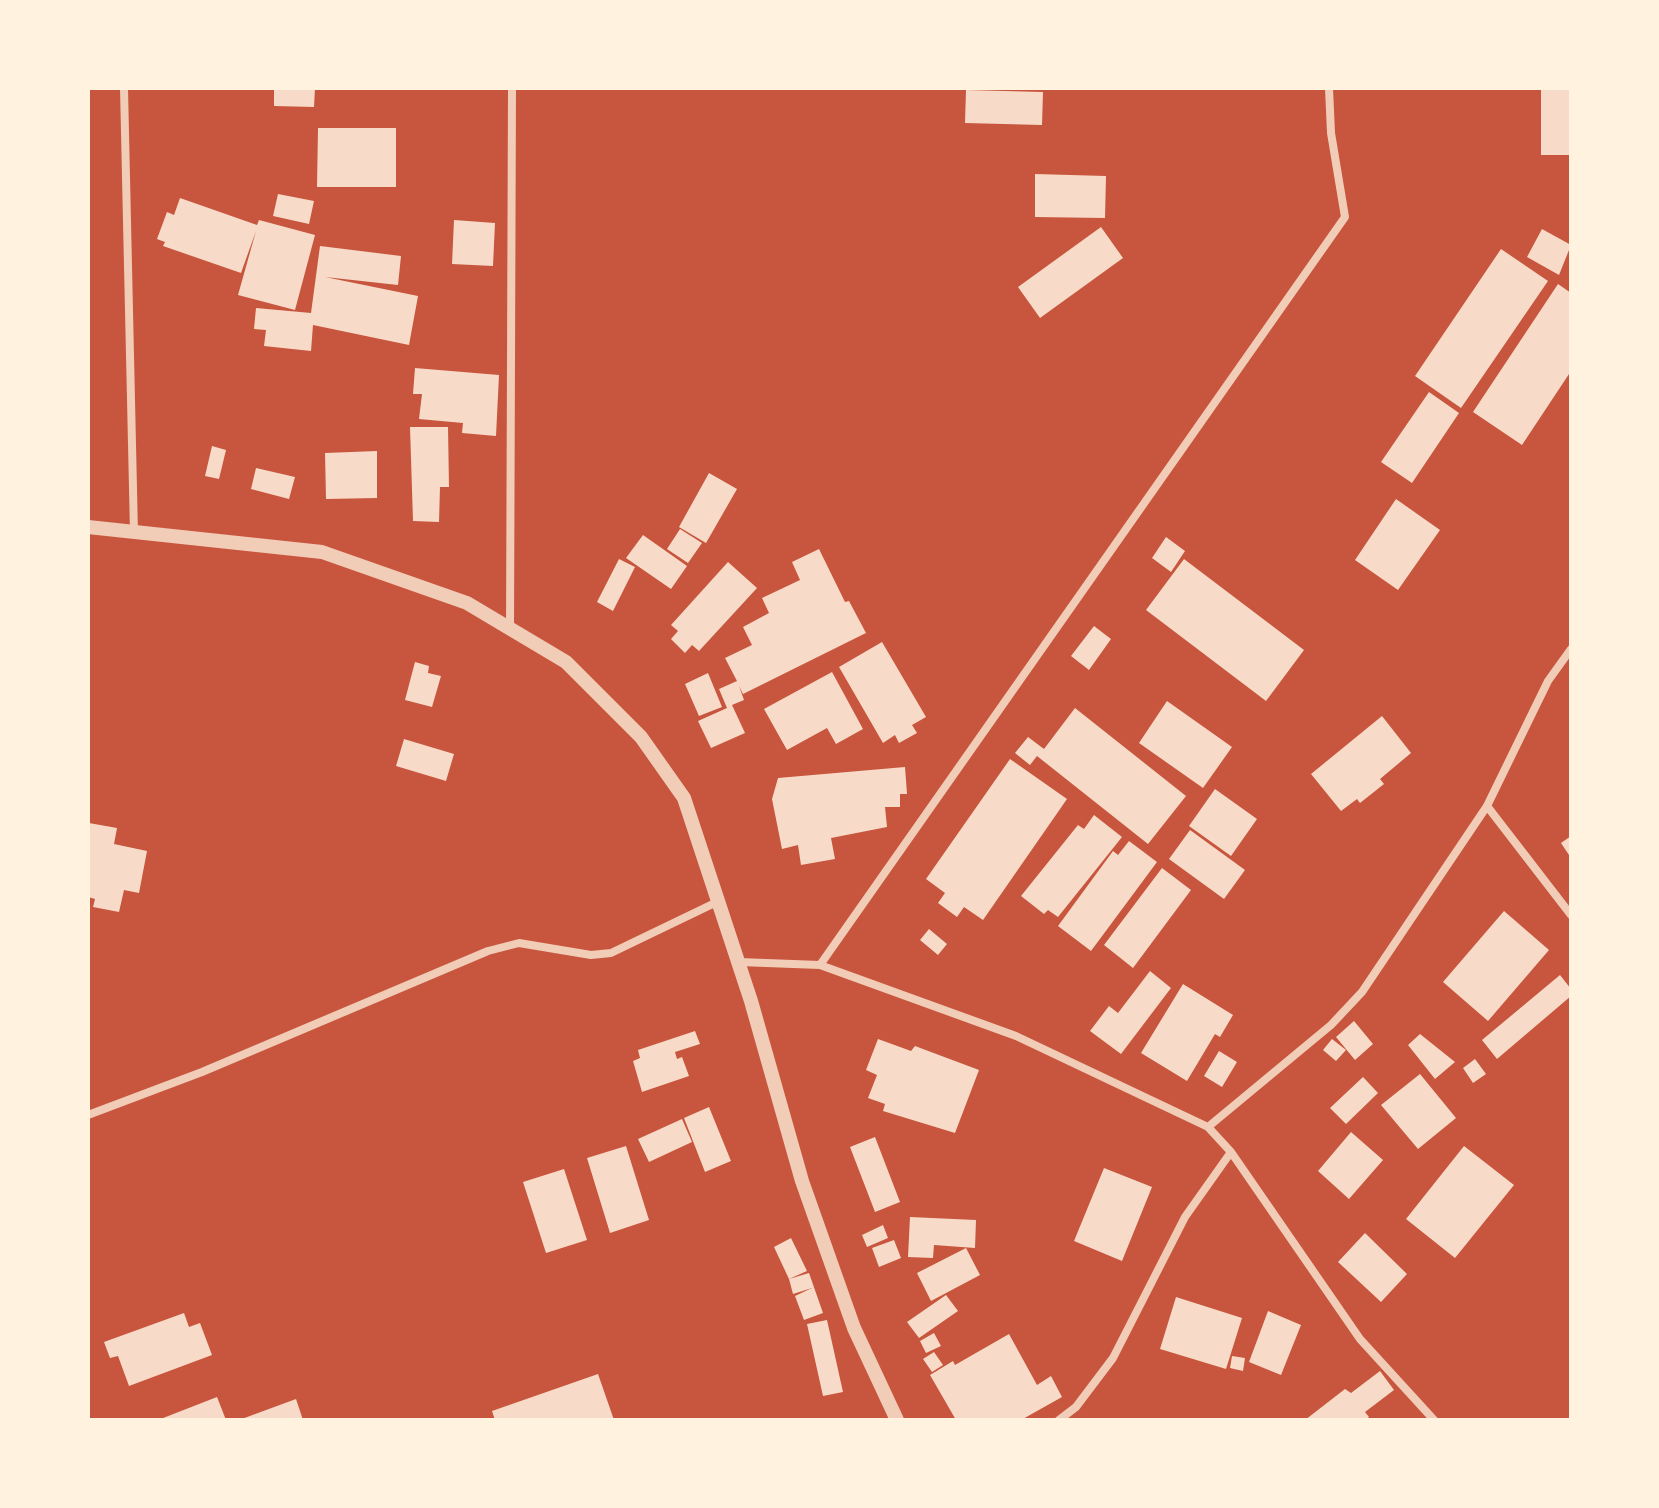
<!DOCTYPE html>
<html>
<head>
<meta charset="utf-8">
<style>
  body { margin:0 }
  #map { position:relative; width:1659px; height:1508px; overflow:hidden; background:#c8553d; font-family:Overpass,sans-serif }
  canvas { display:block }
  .frame { position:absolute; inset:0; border:90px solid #fff3e0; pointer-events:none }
</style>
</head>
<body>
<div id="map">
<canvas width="1659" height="1508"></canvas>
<div class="frame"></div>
</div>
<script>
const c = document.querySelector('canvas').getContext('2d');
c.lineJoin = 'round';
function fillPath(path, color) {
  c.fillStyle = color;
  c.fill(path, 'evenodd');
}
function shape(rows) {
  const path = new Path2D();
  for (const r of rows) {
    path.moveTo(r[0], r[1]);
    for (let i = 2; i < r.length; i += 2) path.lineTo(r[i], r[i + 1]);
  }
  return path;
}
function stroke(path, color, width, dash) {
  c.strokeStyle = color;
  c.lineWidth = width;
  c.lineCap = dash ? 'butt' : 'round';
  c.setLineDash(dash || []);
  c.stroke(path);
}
const building = shape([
  [274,88,315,88,314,107,274,106],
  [1541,88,1571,88,1571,155,1541,155],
  [966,90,1043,92,1042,125,965,123],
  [318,128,396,128,396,187,317,187],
  [1035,174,1106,176,1105,218,1035,217],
  [278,194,314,201,309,224,273,216],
  [180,198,257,225,259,220,315,235,295,310,238,295,256,231,241,273,163,246,165,242,157,239,167,212,174,215],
  [454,220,495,223,493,266,452,264],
  [1101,227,1123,258,1040,318,1018,287],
  [1542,229,1571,245,1559,275,1527,257],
  [320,246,401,256,398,285,325,277,418,296,409,345,313,325,311,351,264,346,266,330,254,329,256,308,311,313],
  [1501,249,1548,281,1461,408,1415,376],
  [1558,284,1571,293,1571,371,1522,445,1473,412],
  [415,368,499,375,496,436,462,433,463,423,419,419,422,394,413,394],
  [1429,392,1459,413,1412,483,1381,462],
  [410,427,448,427,449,487,440,487,439,522,413,521],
  [212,446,226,450,219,479,205,476],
  [377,451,377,498,326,499,325,453],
  [256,468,295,477,289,499,251,489],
  [709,473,737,489,706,543,679,527],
  [1396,499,1440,530,1398,590,1355,560],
  [680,529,702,543,688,563,667,549],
  [643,535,687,566,671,589,626,558],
  [1166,537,1185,551,1171,572,1152,558],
  [819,549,845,602,849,601,866,633,743,694,739,686,744,700,732,705,745,733,711,748,698,721,727,708,719,689,737,681,725,658,752,645,743,627,769,613,762,598,800,580,792,562],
  [619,559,635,567,613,611,597,602],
  [1184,559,1304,650,1266,701,1146,610],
  [728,562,757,588,699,651,692,645,685,653,671,639,678,631,671,625],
  [1094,626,1111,639,1089,670,1071,656],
  [882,642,926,717,912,725,917,733,899,743,895,735,883,743,839,667],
  [415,662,429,666,428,673,441,676,432,707,405,700],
  [832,672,863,729,836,744,827,728,787,750,764,709],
  [708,673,722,707,699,716,685,684],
  [1167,701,1232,747,1203,788,1139,743],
  [1075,708,1186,796,1148,844,1037,756,1030,765,1015,753,1028,737,1044,749],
  [1382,716,1411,753,1380,779,1384,784,1360,803,1357,799,1341,811,1311,774],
  [404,739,454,754,446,781,396,766],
  [1010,759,1067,799,983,920,964,907,957,917,938,903,945,893,926,879],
  [905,767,907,794,900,794,900,807,885,807,887,827,831,838,835,859,801,865,798,845,782,849,772,799,778,778],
  [1215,789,1257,819,1231,856,1189,826],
  [1094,815,1122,837,1058,917,1048,910,1044,914,1021,896,1078,825,1084,829],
  [89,823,117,828,114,844,147,851,139,893,124,890,119,912,93,907,95,899,88,897],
  [1190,830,1245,870,1224,899,1169,859],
  [1571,836,1571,858,1561,843],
  [1129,841,1157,862,1091,951,1058,926,1113,851,1118,855],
  [1162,868,1191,890,1133,968,1104,945],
  [1504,911,1549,950,1488,1021,1443,982],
  [929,929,947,944,938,955,920,940],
  [1150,971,1171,988,1121,1054,1090,1031,1109,1006,1118,1013],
  [1560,975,1571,989,1571,996,1497,1059,1482,1040],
  [1183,984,1233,1015,1220,1037,1215,1034,1187,1081,1141,1053],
  [1354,1021,1373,1044,1355,1060,1336,1037],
  [695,1031,700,1044,675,1052,677,1059,682,1057,689,1076,642,1092,633,1061,640,1058,638,1050],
  [1420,1034,1455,1062,1435,1079,1408,1045],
  [878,1039,911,1051,915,1046,979,1070,955,1133,883,1111,885,1104,868,1098,877,1075,866,1070],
  [1332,1039,1346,1050,1336,1061,1323,1050],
  [1219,1051,1237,1062,1222,1087,1204,1076],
  [1475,1059,1486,1074,1473,1083,1463,1068],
  [1420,1074,1456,1118,1418,1149,1381,1105],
  [1363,1077,1378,1093,1346,1124,1330,1108],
  [709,1107,731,1161,705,1172,684,1118],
  [682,1119,692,1142,649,1162,638,1139],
  [1351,1132,1383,1160,1349,1199,1318,1171],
  [875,1137,900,1202,875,1212,850,1147],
  [626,1146,649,1220,610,1233,587,1158],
  [1464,1146,1514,1185,1455,1258,1406,1219],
  [1104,1168,1152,1187,1122,1261,1074,1241],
  [564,1169,587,1240,546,1253,523,1182],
  [910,1217,976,1220,975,1248,934,1245,933,1258,908,1257],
  [883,1225,888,1238,867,1247,862,1235],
  [1365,1233,1407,1274,1381,1302,1338,1262],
  [791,1238,807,1271,789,1279,774,1247],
  [894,1240,901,1258,879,1267,872,1248],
  [966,1248,980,1275,931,1301,917,1273],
  [809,1273,823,1313,804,1320,795,1296,812,1288,793,1294,789,1279],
  [946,1295,958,1311,919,1338,907,1322],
  [1176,1297,1242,1318,1226,1369,1160,1349],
  [1268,1311,1301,1325,1281,1375,1249,1362],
  [184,1313,189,1327,200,1323,212,1355,129,1386,118,1356,110,1358,104,1342],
  [827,1320,843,1392,823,1396,807,1324],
  [934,1333,941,1346,926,1353,920,1341],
  [1009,1334,1037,1385,1051,1376,1062,1397,1021,1420,956,1420,930,1375,953,1361,955,1365],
  [934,1352,943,1365,932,1372,923,1359],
  [1232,1356,1245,1358,1243,1371,1230,1368],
  [1380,1371,1394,1390,1365,1412,1369,1417,1365,1420,1305,1420,1345,1389,1351,1393],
  [598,1374,614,1420,495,1420,492,1411],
  [217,1397,226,1420,158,1420],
  [296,1399,303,1420,239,1420]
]);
const minor = shape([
  [124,88,134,533],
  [510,628,512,88],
  [1487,806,1571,915],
  [739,962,820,965,1016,1036,1208,1127],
  [820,965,1345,217,1331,133,1329,88],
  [88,1115,202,1072,488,951,519,943,591,955,611,953,719,901],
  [1231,1152,1360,1339,1434,1420],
  [1059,1420,1076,1407,1113,1358,1185,1217,1231,1152,1208,1127,1331,1025,1362,992,1487,806,1548,681,1571,649]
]);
const tertiary = shape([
  [88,527,322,552,467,603,566,662,641,737,684,798,751,1001,802,1181,854,1328,897,1420]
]);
fillPath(building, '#f7dbc8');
stroke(minor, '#f1ccb7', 8);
stroke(tertiary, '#f1ccb7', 14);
</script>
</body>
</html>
